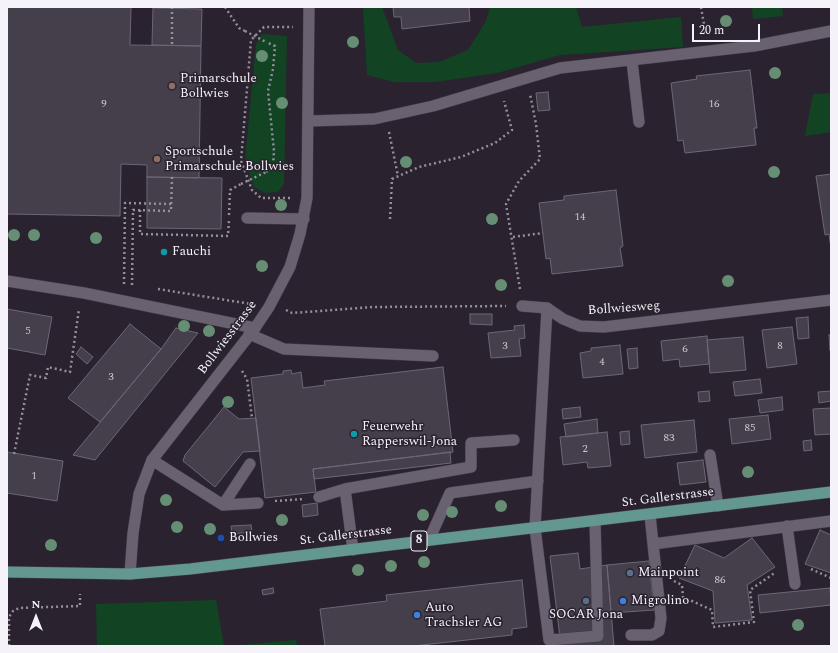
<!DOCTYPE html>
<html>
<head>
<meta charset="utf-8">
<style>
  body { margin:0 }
  #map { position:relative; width:838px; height:653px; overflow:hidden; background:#2a232f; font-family:Spectral,serif }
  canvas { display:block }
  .frame { position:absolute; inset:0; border:8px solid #f6f2fa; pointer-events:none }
  .north { position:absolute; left:16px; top:597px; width:40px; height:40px; -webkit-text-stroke:3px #2a232f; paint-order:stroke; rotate:0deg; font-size:11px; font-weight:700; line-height:16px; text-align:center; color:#f6f2fa }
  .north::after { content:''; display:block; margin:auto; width:14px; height:18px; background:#f6f2fa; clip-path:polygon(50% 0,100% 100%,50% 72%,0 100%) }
  .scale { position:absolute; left:692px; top:24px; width:68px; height:18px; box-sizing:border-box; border:2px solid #f6f2fa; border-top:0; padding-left:5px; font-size:12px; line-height:14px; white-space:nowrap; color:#f6f2fa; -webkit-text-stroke:3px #2a232f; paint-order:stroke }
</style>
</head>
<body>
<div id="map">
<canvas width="838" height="653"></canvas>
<div class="frame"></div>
<div class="north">N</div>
<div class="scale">20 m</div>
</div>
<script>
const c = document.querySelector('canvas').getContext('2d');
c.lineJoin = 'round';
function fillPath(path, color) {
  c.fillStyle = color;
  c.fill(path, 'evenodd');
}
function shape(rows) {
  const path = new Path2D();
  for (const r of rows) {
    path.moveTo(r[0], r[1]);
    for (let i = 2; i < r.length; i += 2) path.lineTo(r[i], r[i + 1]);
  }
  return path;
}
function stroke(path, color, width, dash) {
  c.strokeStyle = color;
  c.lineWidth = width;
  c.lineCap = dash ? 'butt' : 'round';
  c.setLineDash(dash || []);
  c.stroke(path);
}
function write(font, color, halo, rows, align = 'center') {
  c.font = font + ' Spectral,serif';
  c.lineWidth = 3;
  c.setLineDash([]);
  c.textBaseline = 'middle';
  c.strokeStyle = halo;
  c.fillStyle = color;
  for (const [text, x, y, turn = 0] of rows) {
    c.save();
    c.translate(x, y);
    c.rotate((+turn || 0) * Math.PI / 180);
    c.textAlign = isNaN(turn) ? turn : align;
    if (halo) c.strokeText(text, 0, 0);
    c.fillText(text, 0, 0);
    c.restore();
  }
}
const green = shape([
  [363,7,382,7,398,50,416,63,439,62,468,50,486,21,490,7,576,7,582,27,681,17,683,47,560,55,497,73,435,82,394,82,367,75],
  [752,7,782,7,783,16,753,19],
  [262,34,287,36,284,184,278,192,265,193,254,187,245,160,256,44],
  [831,93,831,132,805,136,813,94],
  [216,600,224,646,97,646,96,604],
  [296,640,297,646,230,646]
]);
const building = shape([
  [7,7,131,7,130,45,201,46,199,178,147,177,147,165,121,164,120,216,7,214,7,7],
  [393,7,469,7,470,21,402,29,401,17,394,17,393,7],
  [153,8,202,9,201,46,152,45,153,8],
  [750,70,757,128,754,128,756,145,685,153,683,140,678,141,671,83,697,79,696,76,750,70],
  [548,92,550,110,538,111,536,93,548,92],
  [831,174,831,249,829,234,825,235,816,176,831,174],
  [147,177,222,178,221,229,147,228,147,177],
  [616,190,623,246,620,248,623,266,552,274,550,258,546,259,539,203,564,200,564,196,616,190],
  [7,309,52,317,45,355,7,348,7,309],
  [470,314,492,314,492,325,470,324,470,314],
  [808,317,809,338,798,339,796,318,808,317],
  [130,324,161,349,100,422,68,398,130,324],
  [524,325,525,338,519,339,521,356,491,358,488,333,515,330,514,326,524,325],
  [792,327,797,364,767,368,762,330,792,327],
  [176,328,198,333,95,460,73,455,161,349,176,328],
  [829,335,831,335,831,351,830,351,829,335],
  [707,336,709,364,680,367,679,359,663,361,661,341,707,336],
  [743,337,746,370,710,373,707,340,743,337],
  [620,345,623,374,583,378,580,353,591,351,591,348,620,345],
  [81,347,93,357,87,364,76,354,81,347],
  [637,348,638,368,629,369,627,349,637,348],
  [443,367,453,452,313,469,316,492,265,498,251,378,283,374,283,371,291,370,292,374,301,372,303,388,325,385,324,381,443,367],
  [760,379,762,393,735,396,733,382,760,379],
  [709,391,710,401,699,402,698,392,709,391],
  [831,391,831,401,819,403,818,392,831,391],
  [782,397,783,410,760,413,758,400,782,397],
  [224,407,239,419,256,418,260,451,243,452,215,487,183,461,185,455,224,407],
  [580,407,581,417,563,419,562,409,580,407],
  [831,408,831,434,815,435,813,409,831,408],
  [768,415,771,439,732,444,729,419,768,415],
  [597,419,598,433,566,437,564,424,597,419],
  [694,420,697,452,645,458,641,425,694,420],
  [629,431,630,444,621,445,620,432,629,431],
  [607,432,611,466,588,468,587,462,563,465,560,437,607,432],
  [811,440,812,450,804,451,803,441,811,440],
  [7,452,63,461,57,501,7,493,7,452],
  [450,452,451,463,314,479,313,469,450,452],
  [703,460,706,482,680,485,677,463,703,460],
  [317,503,318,515,303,517,302,505,317,503],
  [251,525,252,532,232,534,231,526,251,525],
  [820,530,831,535,831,573,805,564,820,530],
  [752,538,775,567,747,585,752,620,715,623,713,591,679,578,695,545,724,558,752,538],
  [578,553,580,569,607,565,614,646,561,646,550,556,578,553],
  [649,561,654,610,611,613,607,565,649,561],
  [522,580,527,627,512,629,512,635,413,646,325,646,320,609,387,601,386,595,522,580],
  [273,588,274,593,263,595,262,590,273,588],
  [830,588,831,605,760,613,758,595,830,588]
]);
const path = shape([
  [172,7,172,46],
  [225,7,239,28,245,31],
  [701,7,706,36],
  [389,132,398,176],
  [266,172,273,166,274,151,268,91,273,69,275,46,266,42],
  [290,198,261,198,252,190,241,161,251,40,264,27,293,27],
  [140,210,140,234,228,236,229,220],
  [229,215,230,190,241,184],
  [390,219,392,179,419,167,461,157,495,143,512,130,504,101],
  [513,237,543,233],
  [124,284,125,203,171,204],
  [132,285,133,210,171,211,172,177],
  [158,289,251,304],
  [520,289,506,204,519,181,540,159,536,124,530,94],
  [286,310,292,313,373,307,506,306],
  [242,371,247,379,252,418],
  [14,454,30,375,46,378,48,367,70,372,79,309],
  [275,501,304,499],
  [811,569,831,578],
  [674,581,682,585,683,597,712,610,713,627,754,622,750,590,776,572],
  [9,646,9,617,13,611,19,608,80,606,80,594]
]);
const service = shape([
  [632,61,639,122],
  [309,121,374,119,433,106,560,68,754,46,831,31],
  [247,218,304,219],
  [7,281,84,293,255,328],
  [522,306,547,308],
  [249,334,284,349,433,356],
  [710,455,718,506],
  [152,460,223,505,250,464],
  [345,489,353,550],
  [319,497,345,489,471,467,471,443,514,440],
  [223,505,258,503],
  [650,515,653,544,831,521],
  [787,526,795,584],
  [535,528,549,640,598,636,595,521],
  [429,540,450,493,538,481],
  [631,635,652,635,659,631,661,618,653,544]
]);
const minor = shape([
  [547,308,563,319,580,326,604,327,831,300],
  [535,528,547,308],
  [130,574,133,533,139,494,152,460,255,328,269,307,290,267,300,234,307,198,309,7]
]);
const primary = shape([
  [7,572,130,574,190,569,831,492]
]);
const pathBridge = shape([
  [245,31,266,42],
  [241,184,266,172]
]);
const trees = [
  [726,21],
  [353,42],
  [262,56],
  [775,73],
  [282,103],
  [406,162],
  [774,172],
  [281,205],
  [492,219],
  [14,235],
  [34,235],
  [96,238],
  [262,266],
  [728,281],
  [501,285],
  [184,326],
  [209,331],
  [228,402],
  [748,472],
  [166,500],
  [501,506],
  [452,512],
  [423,515],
  [282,520],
  [177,527],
  [210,529],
  [51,545],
  [424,562],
  [391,566],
  [358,570],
  [798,625]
];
const markers = [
  [172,86,4,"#8d6e63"],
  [157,159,4,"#8d6e63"],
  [164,252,4,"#0f9aa8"],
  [354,434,4,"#0f9aa8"],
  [221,538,4,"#1a4fb4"],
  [630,573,4,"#5c6f8a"],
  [586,601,4,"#5c6f8a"],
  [623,601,4,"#3f7fe0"],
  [417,615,4,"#3f7fe0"]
];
const numberNames = [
  ["9",104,105],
  ["16",714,105],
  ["14",580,218],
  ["5",28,332],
  ["3",505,347],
  ["8",780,347],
  ["6",685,350],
  ["4",602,363],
  ["3",111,378],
  ["85",750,429],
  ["83",669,439],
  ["2",585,450],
  ["1",34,477],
  ["86",720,581]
];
const shields = [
  [419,541,16]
];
const shieldNames = [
  ["8",419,541]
];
const poiNames = [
  ["Primarschule",180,79],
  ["Bollwies",180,94],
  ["Sportschule",165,152],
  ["Primarschule Bollwies",165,167],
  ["Fauchi",172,252],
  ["Feuerwehr",362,427],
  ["Rapperswil-Jona",362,442],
  ["Bollwies",229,538],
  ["Mainpoint",638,573],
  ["Migrolino",631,601],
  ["Auto",425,608],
  ["Trachsler AG",425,623],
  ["SOCAR Jona",586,615,"center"]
];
const streetNames = [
  ["Bollwiesweg",624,309,-4],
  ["Bollwiesstrasse",228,338,-53],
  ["St. Gallerstrasse",668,498,-7],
  ["St. Gallerstrasse",346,536,-7]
];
fillPath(green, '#124424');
fillPath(building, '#453e4b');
stroke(building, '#6e6675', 1);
stroke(service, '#453f49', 12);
stroke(minor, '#453f49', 12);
stroke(primary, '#453f49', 12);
stroke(path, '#958f99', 2.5, [2, 3]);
stroke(service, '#696170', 11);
stroke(minor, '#696170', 11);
stroke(primary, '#62988f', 11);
stroke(pathBridge, '#958f99', 2.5, [2, 3]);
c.fillStyle = '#668e74';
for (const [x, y] of trees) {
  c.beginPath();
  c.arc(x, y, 6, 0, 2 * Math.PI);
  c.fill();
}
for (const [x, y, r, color] of markers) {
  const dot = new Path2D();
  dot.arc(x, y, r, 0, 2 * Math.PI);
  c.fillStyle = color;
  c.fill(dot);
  stroke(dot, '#2a232f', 1.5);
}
write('11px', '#cac5ce', null, numberNames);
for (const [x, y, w] of shields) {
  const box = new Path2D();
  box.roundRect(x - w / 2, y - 10, w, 20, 3);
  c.fillStyle = '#2a232f';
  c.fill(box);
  stroke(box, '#f6f2fa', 1);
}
write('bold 12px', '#f6f2fa', null, shieldNames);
write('13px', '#f6f2fa', '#2a232f', poiNames, 'left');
write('13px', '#f6f2fa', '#2a232f', streetNames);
</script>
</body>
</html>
